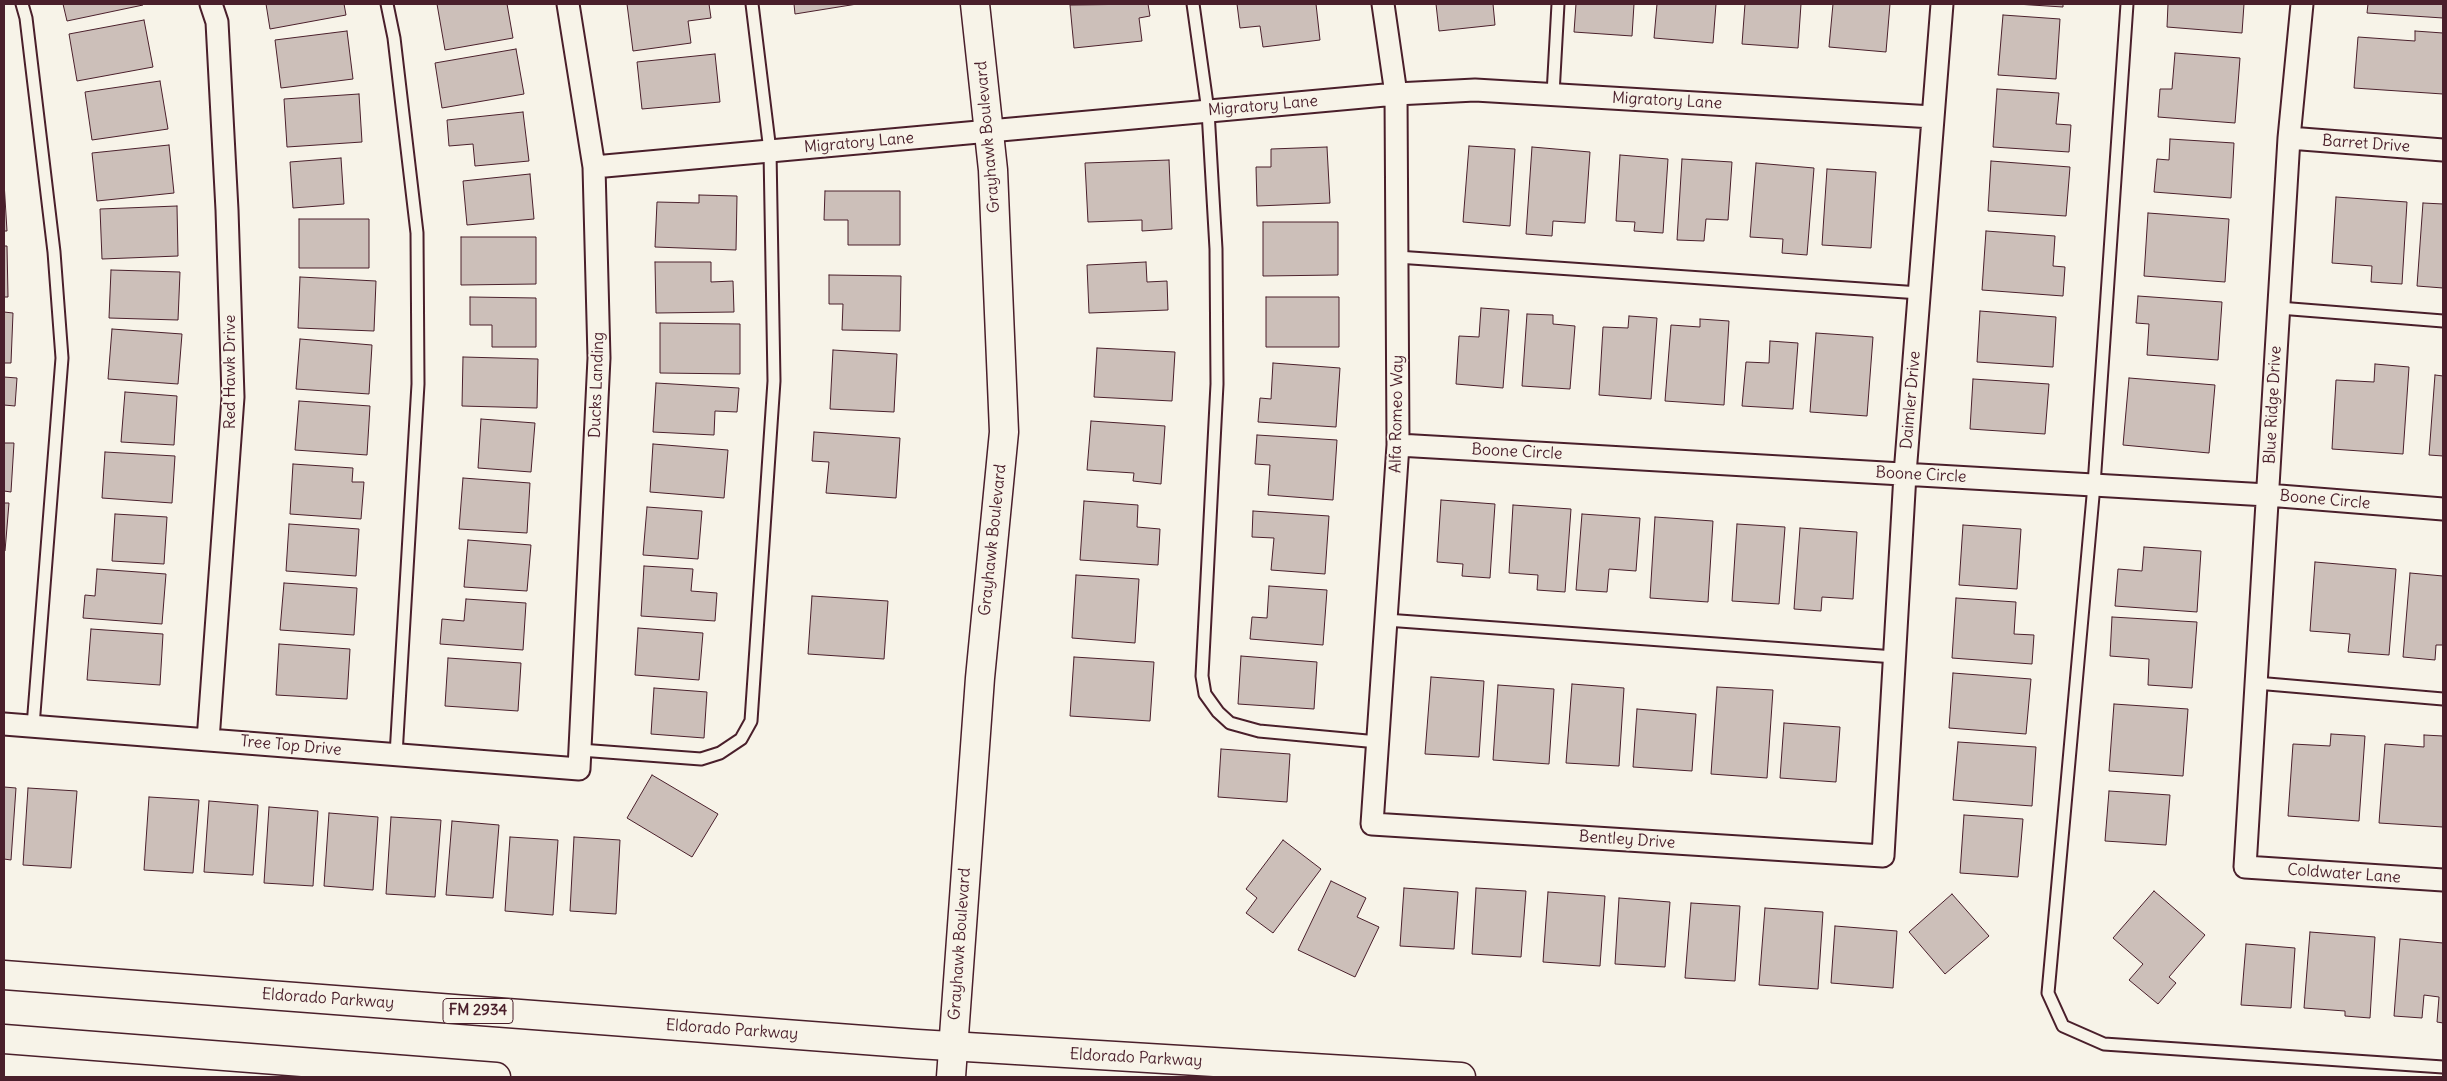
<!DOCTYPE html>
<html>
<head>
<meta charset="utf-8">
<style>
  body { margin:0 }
  #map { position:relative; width:2447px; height:1081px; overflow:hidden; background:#f7f3e8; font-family:Delius,sans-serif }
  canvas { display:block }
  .frame { position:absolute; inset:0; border:5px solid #4a1f2b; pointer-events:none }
</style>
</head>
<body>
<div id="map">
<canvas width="2447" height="1081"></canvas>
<div class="frame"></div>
</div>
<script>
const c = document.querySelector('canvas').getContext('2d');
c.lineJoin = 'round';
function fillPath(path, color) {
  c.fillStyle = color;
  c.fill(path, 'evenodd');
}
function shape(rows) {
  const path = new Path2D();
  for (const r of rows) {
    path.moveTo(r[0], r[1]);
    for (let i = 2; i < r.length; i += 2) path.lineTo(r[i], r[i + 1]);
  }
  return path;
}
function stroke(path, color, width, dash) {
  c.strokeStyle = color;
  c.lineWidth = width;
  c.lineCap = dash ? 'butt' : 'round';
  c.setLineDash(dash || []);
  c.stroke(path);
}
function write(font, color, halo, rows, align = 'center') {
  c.font = font + ' Delius,sans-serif';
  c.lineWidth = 4;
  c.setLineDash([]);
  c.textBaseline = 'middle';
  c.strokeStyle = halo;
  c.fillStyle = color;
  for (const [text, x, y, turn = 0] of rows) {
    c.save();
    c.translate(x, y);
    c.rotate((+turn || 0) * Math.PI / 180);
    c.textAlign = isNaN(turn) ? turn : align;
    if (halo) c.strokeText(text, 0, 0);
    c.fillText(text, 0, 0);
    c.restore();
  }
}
const building = shape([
  [63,4,143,4,143,5,67,21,63,4],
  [266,4,344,4,346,15,270,29,266,4],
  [437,4,507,4,513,38,445,50,437,4],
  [627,4,709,4,711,18,688,21,691,43,633,51,627,4],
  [794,4,857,4,795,14,794,4],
  [1148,4,1150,16,1139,18,1142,41,1074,48,1070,5,1148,4],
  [1237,4,1316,4,1320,40,1263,47,1260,26,1240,28,1237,4],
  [1436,4,1493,4,1495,25,1439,31,1436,4],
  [1576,4,1634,4,1632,36,1574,32,1576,4],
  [1657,4,1716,4,1713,43,1654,38,1657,4],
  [1745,4,1801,4,1798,48,1742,44,1745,4],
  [1833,4,1890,4,1886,52,1829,47,1833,4],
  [2016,4,2063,4,2063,7,2016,4],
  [2168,4,2244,4,2242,33,2167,27,2168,4],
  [2368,4,2443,4,2443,18,2367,13,2368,4],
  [2003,15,2060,19,2056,79,1998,75,2003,15],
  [144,20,153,67,77,81,69,34,144,20],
  [347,31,353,79,281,88,275,40,347,31],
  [2415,31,2443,33,2443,94,2354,88,2358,37,2415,41,2415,31],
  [516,49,524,94,442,108,435,63,516,49],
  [2175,53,2240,58,2235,123,2158,117,2160,89,2172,89,2175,53],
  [715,54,720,102,642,109,637,62,715,54],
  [160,81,168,129,92,140,85,92,160,81],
  [1997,89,2059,93,2056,124,2071,125,2069,152,1993,147,1997,89],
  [359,94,362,142,287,147,284,99,359,94],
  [523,112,529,161,475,166,473,144,449,146,447,120,523,112],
  [2170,139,2234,143,2231,198,2154,192,2157,159,2169,160,2170,139],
  [169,145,174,193,97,201,92,153,169,145],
  [1469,146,1515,149,1510,226,1463,222,1469,146],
  [1327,147,1330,203,1257,206,1256,167,1271,167,1271,149,1327,147],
  [1532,147,1590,152,1585,223,1553,221,1552,236,1526,234,1532,147],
  [1620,155,1668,159,1663,233,1634,231,1635,222,1616,221,1620,155],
  [341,158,344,204,293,208,290,162,341,158],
  [1682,159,1732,162,1728,220,1706,219,1704,241,1677,240,1682,159],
  [1169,160,1172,229,1142,231,1142,220,1088,222,1085,163,1169,160],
  [1991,161,2070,167,2066,216,1988,211,1991,161],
  [1756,163,1814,168,1807,255,1782,253,1783,239,1750,237,1756,163],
  [1827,169,1876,172,1871,248,1822,245,1827,169],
  [530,174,534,219,467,225,463,181,530,174],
  [4,182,7,231,4,231,4,182],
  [825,191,900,191,900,245,848,245,848,220,824,220,825,191],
  [699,195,737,196,736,250,655,247,657,202,699,203,699,195],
  [2336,197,2407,202,2402,284,2371,282,2372,266,2332,263,2336,197],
  [2423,203,2443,204,2443,288,2417,286,2423,203],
  [177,206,178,256,102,259,100,209,177,206],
  [2148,213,2229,219,2225,282,2144,276,2148,213],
  [299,219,369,219,369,268,299,268,299,219],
  [1263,222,1338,222,1338,275,1263,276,1263,222],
  [1986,231,2055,236,2053,266,2065,267,2063,296,1982,290,1986,231],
  [461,237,536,237,536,284,461,285,461,237],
  [4,246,7,246,8,297,4,297,4,246],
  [655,262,711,262,711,282,733,281,734,312,656,313,655,262],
  [1146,262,1147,282,1167,281,1168,310,1089,313,1087,265,1146,262],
  [111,270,180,272,178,320,109,318,111,270],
  [829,275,901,276,900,331,842,330,843,304,829,304,829,275],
  [300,277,376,281,374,331,298,328,300,277],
  [2138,296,2222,302,2218,360,2147,355,2149,324,2136,323,2138,296],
  [470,297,536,298,536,347,492,347,492,325,470,325,470,297],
  [1266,297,1339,297,1339,347,1266,347,1266,297],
  [1481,308,1509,310,1503,388,1456,384,1459,336,1479,337,1481,308],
  [1980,311,2056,317,2053,367,1977,362,1980,311],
  [4,312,13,313,11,363,4,363,4,312],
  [1527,314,1553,315,1553,324,1575,326,1570,389,1522,386,1527,314],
  [1629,316,1657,318,1651,399,1599,395,1603,327,1628,328,1629,316],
  [1700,319,1729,321,1724,405,1665,401,1671,325,1700,327,1700,319],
  [660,323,740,324,740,374,660,373,660,323],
  [112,329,182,334,178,384,108,379,112,329],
  [1816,333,1873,337,1867,416,1810,412,1816,333],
  [300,339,372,345,369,394,296,389,300,339],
  [1770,341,1798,343,1793,409,1742,406,1746,362,1769,363,1770,341],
  [1097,348,1175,352,1172,401,1094,397,1097,348],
  [833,350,897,354,894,412,830,409,833,350],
  [463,357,538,359,537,408,462,406,463,357],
  [1273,363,1340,368,1336,427,1258,422,1260,398,1271,399,1273,363],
  [2375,364,2409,367,2403,454,2332,449,2336,380,2374,382,2375,364],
  [2435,375,2443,376,2443,456,2429,455,2435,375],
  [4,377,17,378,15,406,4,405,4,377],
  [2129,378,2215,385,2209,453,2123,445,2129,378],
  [1973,379,2049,384,2045,434,1970,429,1973,379],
  [656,383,739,388,737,412,715,411,714,435,653,432,656,383],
  [125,392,177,396,174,445,121,442,125,392],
  [299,401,370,406,367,455,295,450,299,401],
  [481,419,535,423,531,472,478,468,481,419],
  [1091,421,1165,426,1161,484,1133,481,1134,473,1087,470,1091,421],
  [814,432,900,438,896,498,826,493,829,462,812,461,814,432],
  [1257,435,1337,440,1333,500,1268,495,1270,465,1255,464,1257,435],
  [4,443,14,443,11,492,4,491,4,443],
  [653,444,728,450,724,498,650,492,653,444],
  [105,452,175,456,172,503,102,498,105,452],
  [293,464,353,468,352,482,364,482,361,519,290,514,293,464],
  [463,478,530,483,527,533,459,529,463,478],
  [1441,500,1495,504,1490,578,1462,576,1463,564,1437,562,1441,500],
  [1084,501,1138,505,1137,527,1160,529,1158,565,1080,560,1084,501],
  [4,503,9,503,5,551,4,551,4,503],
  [1513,505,1571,509,1565,592,1537,590,1538,575,1509,573,1513,505],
  [647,507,702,511,698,559,643,555,647,507],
  [1253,511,1329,516,1325,574,1271,570,1274,538,1252,537,1253,511],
  [115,514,167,517,164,564,112,561,115,514],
  [1582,514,1640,518,1636,571,1609,569,1607,592,1576,590,1582,514],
  [1655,517,1713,521,1708,602,1650,598,1655,517],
  [289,524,359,529,356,576,286,571,289,524],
  [1737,524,1785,527,1779,604,1732,601,1737,524],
  [1963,525,2021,529,2017,589,1959,585,1963,525],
  [1800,528,1857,532,1853,599,1822,597,1821,611,1794,609,1800,528],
  [468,540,531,545,527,591,464,587,468,540],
  [2144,547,2201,551,2197,612,2115,606,2118,569,2142,571,2144,547],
  [2315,562,2396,569,2389,655,2348,652,2350,634,2310,631,2315,562],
  [644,566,693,569,691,591,717,593,715,621,641,616,644,566],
  [97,569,166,574,162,624,83,618,85,595,95,596,97,569],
  [2410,573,2443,576,2443,645,2436,645,2435,660,2403,657,2410,573],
  [1076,575,1139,579,1135,643,1072,638,1076,575],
  [284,583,357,588,354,635,280,630,284,583],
  [1269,586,1327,590,1323,645,1250,639,1252,617,1267,618,1269,586],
  [812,596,888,601,884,659,808,654,812,596],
  [1956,598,2016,602,2014,634,2034,635,2032,664,1952,658,1956,598],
  [466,599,526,603,523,650,440,644,442,619,464,621,466,599],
  [2112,617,2197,622,2192,688,2148,685,2149,659,2110,656,2112,617],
  [638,628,703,633,699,680,635,675,638,628],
  [91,629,163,634,160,685,87,680,91,629],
  [279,644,350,649,347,699,276,695,279,644],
  [1241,656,1317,662,1314,709,1238,704,1241,656],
  [1074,657,1154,662,1150,721,1070,716,1074,657],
  [448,658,521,663,518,711,445,706,448,658],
  [1953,673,2031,679,2026,734,1949,728,1953,673],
  [1431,677,1484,681,1479,757,1425,754,1431,677],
  [1572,684,1624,688,1619,766,1566,763,1572,684],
  [1498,685,1554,689,1549,764,1493,760,1498,685],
  [1717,687,1773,690,1767,778,1711,774,1717,687],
  [654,688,707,692,704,738,651,734,654,688],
  [2114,704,2188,709,2183,776,2109,771,2114,704],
  [1637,709,1696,714,1692,771,1633,767,1637,709],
  [1784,723,1840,727,1836,782,1780,778,1784,723],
  [2331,734,2365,736,2359,821,2288,816,2293,744,2330,746,2331,734],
  [2424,735,2443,736,2443,827,2379,823,2385,744,2424,747,2424,735],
  [1958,742,2036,747,2032,806,1953,800,1958,742],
  [1221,749,1290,754,1287,802,1218,797,1221,749],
  [652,775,718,814,692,857,627,818,652,775],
  [4,787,16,788,11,860,4,859,4,787],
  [28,788,77,791,71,868,23,865,28,788],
  [2109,791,2170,795,2166,845,2105,841,2109,791],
  [149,797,199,800,193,873,144,870,149,797],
  [209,801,258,805,253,875,204,872,209,801],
  [269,807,318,811,313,886,264,883,269,807],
  [329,813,378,817,373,890,324,886,329,813],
  [1964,815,2023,819,2018,877,1960,873,1964,815],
  [391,817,441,820,435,897,386,894,391,817],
  [452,821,499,825,493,898,446,895,452,821],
  [510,837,558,840,553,915,505,911,510,837],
  [574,837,620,840,616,914,570,911,574,837],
  [1283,840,1321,869,1273,933,1246,913,1257,898,1246,889,1283,840],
  [1331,881,1366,898,1357,917,1379,927,1355,977,1298,950,1331,881],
  [1404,888,1458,892,1454,949,1400,946,1404,888],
  [1476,888,1526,891,1521,957,1472,954,1476,888],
  [2154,891,2205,935,2169,977,2176,983,2158,1004,2129,980,2143,964,2113,938,2154,891],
  [1548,892,1605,896,1600,966,1543,962,1548,892],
  [1952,894,1989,936,1945,974,1909,932,1952,894],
  [1619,898,1670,902,1665,967,1615,964,1619,898],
  [1691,903,1740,906,1735,981,1685,978,1691,903],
  [1765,908,1823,912,1818,989,1759,985,1765,908],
  [1835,926,1897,931,1893,988,1831,983,1835,926],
  [2310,932,2375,937,2370,1018,2345,1016,2345,1011,2304,1008,2310,932],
  [2400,939,2443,943,2443,1023,2437,1022,2439,997,2424,995,2422,1018,2394,1016,2400,939],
  [2246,944,2295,948,2291,1008,2241,1005,2246,944]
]);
const lane = shape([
  [22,4,26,18,54,252,62,358,33,726],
  [387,4,394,38,417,233,418,384,396,755],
  [1193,4,1208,111,1216,249,1217,384,1202,676,1205,694,1218,712,1230,723,1259,731,1378,742],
  [2127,4,2094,485,2048,993,2063,1026,2104,1044,2443,1067],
  [1553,94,1558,4],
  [1397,257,1920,293],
  [2279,308,2443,321],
  [1386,620,1895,657],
  [2256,683,2443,699],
  [580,750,701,759,720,753,741,739,751,721,774,381,770,151,752,4]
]);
const street = shape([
  [1383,4,1396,94,1398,445,1372,824,1883,856,1905,474,1942,4],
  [2302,4,2289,138,2245,867,2443,880],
  [2289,138,2443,150],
  [594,167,1396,94,1475,90,1933,117],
  [1398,445,2267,495,2443,509],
  [4,724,579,769,599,358,594,167,568,4],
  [208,740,233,397,227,210,217,22,211,4]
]);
const secondary = shape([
  [951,1077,980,678,1004,432,993,170,975,4]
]);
const primary = shape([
  [4,975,917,1044,1461,1077],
  [4,1039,496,1077]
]);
const shields = [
  [478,1011,70]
];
const shieldNames = [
  ["FM 2934",478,1011]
];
const streetNames = [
  ["Migratory Lane",1667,101,3],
  ["Migratory Lane",1263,106,-5],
  ["Grayhawk Boulevard",988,137,-95],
  ["Migratory Lane",859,143,-5],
  ["Barret Drive",2366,144,4],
  ["Red Hawk Drive",230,372,-90],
  ["Ducks Landing",597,385,-88],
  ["Daimler Drive",1911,400,-85],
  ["Blue Ridge Drive",2273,405,-87],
  ["Alfa Romeo Way",1397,414,-89],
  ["Boone Circle",1517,452,3],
  ["Boone Circle",1921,475,3],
  ["Boone Circle",2325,500,5],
  ["Grayhawk Boulevard",993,540,-84],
  ["Tree Top Drive",291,746,5],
  ["Bentley Drive",1627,840,4],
  ["Coldwater Lane",2344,874,4],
  ["Grayhawk Boulevard",960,944,-86],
  ["Eldorado Parkway",328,999,4],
  ["Eldorado Parkway",732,1030,4],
  ["Eldorado Parkway",1136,1058,3]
];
fillPath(building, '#ccbfb9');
stroke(building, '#4a1f2b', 1);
stroke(lane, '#4a1f2b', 15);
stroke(street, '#4a1f2b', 25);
stroke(secondary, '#4a1f2b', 31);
stroke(primary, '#4a1f2b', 31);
stroke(lane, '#f7f3e8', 11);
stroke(street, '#f7f3e8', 21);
stroke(secondary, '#f7f3e8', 28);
stroke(primary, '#f7f3e8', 28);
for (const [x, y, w] of shields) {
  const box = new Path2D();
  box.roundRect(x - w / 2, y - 12.5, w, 25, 4);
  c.fillStyle = '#f7f3e8';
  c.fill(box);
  stroke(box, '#4a1f2b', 1);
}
write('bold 15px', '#4a1f2b', null, shieldNames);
write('16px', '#4a1f2b', '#f7f3e8', streetNames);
</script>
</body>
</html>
